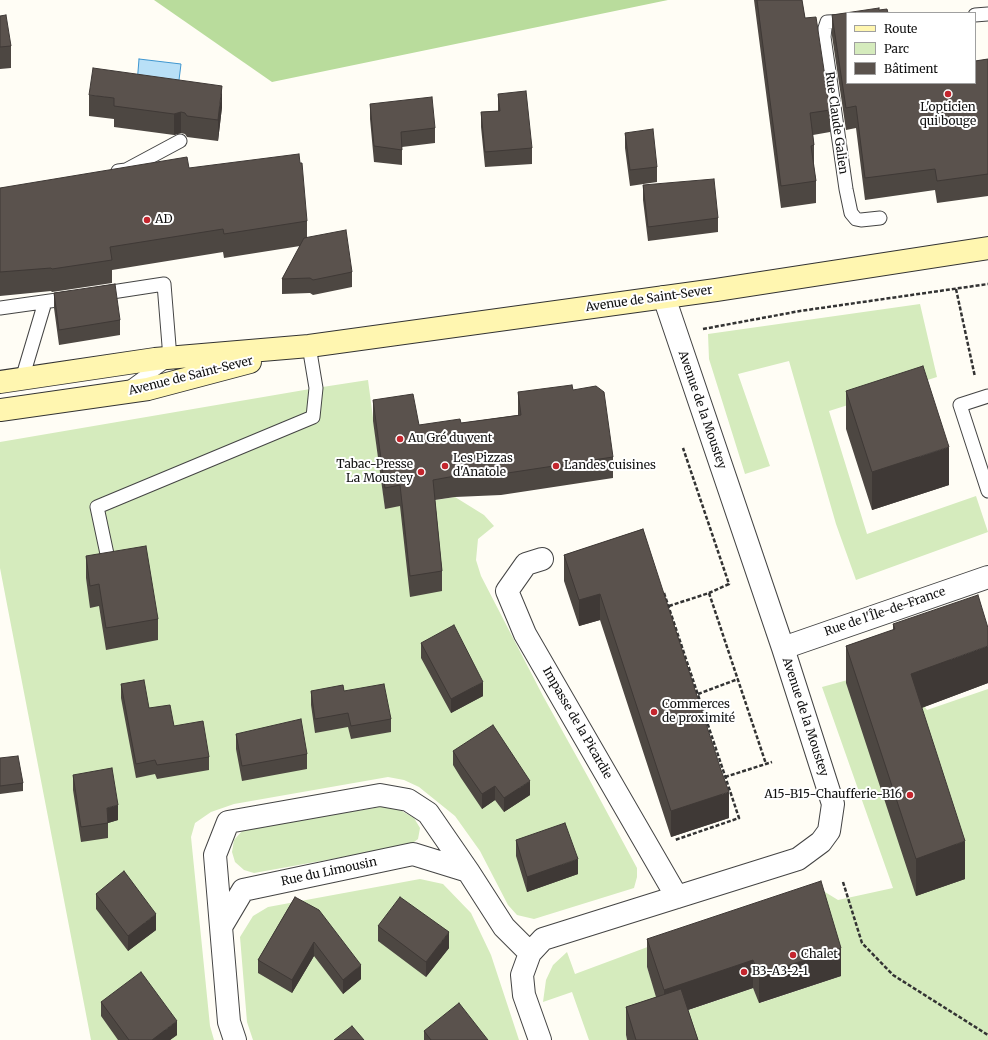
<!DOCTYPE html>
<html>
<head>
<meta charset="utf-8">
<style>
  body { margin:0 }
  #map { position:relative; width:988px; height:1040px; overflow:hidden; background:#fffdf5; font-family:Merriweather,serif }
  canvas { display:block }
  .legend { position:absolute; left:846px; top:12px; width:130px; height:72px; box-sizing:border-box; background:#fff; border:1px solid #a0a0a0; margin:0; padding:5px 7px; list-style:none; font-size:12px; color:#111 }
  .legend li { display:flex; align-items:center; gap:8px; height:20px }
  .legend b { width:20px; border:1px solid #a0a0a0 }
</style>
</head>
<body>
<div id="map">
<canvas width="988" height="1040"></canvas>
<ul class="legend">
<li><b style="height:5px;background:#fff6b0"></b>Route</li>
<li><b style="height:11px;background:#d5ebbd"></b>Parc</li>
<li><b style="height:11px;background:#5a524d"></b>Bâtiment</li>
</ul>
</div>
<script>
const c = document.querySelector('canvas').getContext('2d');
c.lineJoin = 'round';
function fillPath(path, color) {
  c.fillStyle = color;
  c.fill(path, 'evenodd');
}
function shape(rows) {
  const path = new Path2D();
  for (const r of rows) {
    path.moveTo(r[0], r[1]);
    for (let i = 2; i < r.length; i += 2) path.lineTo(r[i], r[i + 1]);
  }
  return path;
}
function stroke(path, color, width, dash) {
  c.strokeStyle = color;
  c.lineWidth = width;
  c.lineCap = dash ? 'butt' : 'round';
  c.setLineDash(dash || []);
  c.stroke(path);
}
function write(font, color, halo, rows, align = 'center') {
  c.font = font + ' Merriweather,serif';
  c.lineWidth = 4;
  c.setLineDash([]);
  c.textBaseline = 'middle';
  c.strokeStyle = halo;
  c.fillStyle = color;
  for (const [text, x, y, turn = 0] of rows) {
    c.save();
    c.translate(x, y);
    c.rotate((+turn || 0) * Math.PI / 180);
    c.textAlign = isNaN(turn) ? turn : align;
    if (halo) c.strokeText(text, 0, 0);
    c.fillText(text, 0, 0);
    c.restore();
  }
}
const green = shape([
  [920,304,937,377,829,411,867,534,976,496,988,532,856,580,836,524,789,361,738,374,770,466,745,474,709,359,708,334],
  [368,380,385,508,455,497,484,515,494,526,478,539,476,560,481,576,543,696,588,777,637,868,637,877,634,888,534,919,517,915,508,905,480,851,455,816,419,787,404,780,388,777,234,804,211,812,195,823,191,837,210,1026,214,1040,91,1040,0,568,0,442,316,388],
  [895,667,927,710,988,689,988,1040,689,1040,680,1013,753,988,760,1003,841,976,647,967,665,1022,626,1035,627,1040,589,1040,572,992,543,1002,546,980,553,965,567,952,575,974,798,891,825,892,838,900,893,888,822,687],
  [386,806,400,810,414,818,420,828,418,839,410,845,254,873,244,870,235,862,232,852,234,840,243,830],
  [420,879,443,884,471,913,491,955,519,1040,253,1040,247,1022,240,937,253,916,268,907]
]);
const forest = shape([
  [154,0,668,0,272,82]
]);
const water = shape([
  [139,59,181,64,178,88,137,84,139,59]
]);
const path = shape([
  [956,289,975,377],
  [703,329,800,311,988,284],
  [664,593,739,818,675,840],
  [709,593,766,764],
  [669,606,709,593,729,584,683,448],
  [698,694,738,679],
  [725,777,772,762],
  [843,882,862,943,893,975,988,1035]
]);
const lane = shape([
  [975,15,988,14],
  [847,21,827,22,825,28,824,37,846,189,851,213,856,219,861,220,880,218],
  [118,171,126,170,180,141],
  [99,294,164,284,170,358,128,389],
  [0,308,71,298],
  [22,379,45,302],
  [988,396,960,405,988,491],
  [107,554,97,507,313,417,316,388,309,346]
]);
const street = shape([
  [542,559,526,564,507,591,525,634,677,897],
  [783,648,988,577],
  [221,927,215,855,228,822,380,795,408,800,428,813,468,871],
  [235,1040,229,1022,221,927,243,890,413,854,468,871,504,927,530,953],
  [540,1040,524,995,522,975,530,953,543,939,798,859,821,842,829,831,833,804,783,648,664,297]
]);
const secondary = shape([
  [0,382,155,359,309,346,716,290,988,248],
  [0,410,148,389,250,362]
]);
const wall = shape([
  [754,0,802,0,805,18,830,110,830,132,813,135,814,145,814,167,816,181,816,203,781,208],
  [832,15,847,83,988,59,988,196,937,203,935,190,865,200,856,128,846,130,832,36],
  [0,16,11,46,11,68,0,69],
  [498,94,532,148,532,164,485,167,481,127,481,112,498,111],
  [89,95,222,107,218,141,187,137,185,134,181,133,174,135,114,127,114,119,89,116],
  [370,104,435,128,435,143,402,147,402,165,374,162,370,119],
  [625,133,657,167,657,182,630,186,625,148],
  [189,168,307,221,307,237,352,272,352,287,313,295,310,293,282,294,282,279,300,246,224,258,223,252,112,270,112,283,52,292,51,291,0,296,0,188],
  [643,185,718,218,718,232,648,241,643,200],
  [54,293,120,320,120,335,59,345,54,308],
  [573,390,613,457,613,478,501,495,455,497,435,500,442,571,442,591,410,597,400,506,385,509,373,421,373,400,419,425,461,423,518,415,518,392],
  [846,391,949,485,872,510,846,429],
  [643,529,729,818,671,837,600,620,579,626,564,581,564,555],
  [86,556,158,619,158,640,106,650,99,606,90,608,86,578],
  [893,624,988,683,921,708,965,879,916,896,846,683,846,646,893,630],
  [421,643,483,696,451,713,421,658],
  [121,684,149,708,174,726,209,757,209,770,157,779,155,774,136,778,121,698],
  [311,691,344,691,391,719,391,732,351,739,348,727,315,733,311,705],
  [236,734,307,754,307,769,242,781,236,749],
  [453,751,530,795,504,812,495,800,482,809,461,778,453,765],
  [0,758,23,783,23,791,0,794],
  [73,775,118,820,108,823,108,838,81,842,73,790],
  [516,840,578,874,527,892,516,856],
  [96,894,156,930,128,951,96,909],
  [295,897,361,979,343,994,314,956,292,993,258,973,258,960],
  [378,926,449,948,426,977,378,941],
  [647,939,841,976,759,1003,753,988,688,1010,698,1040,627,1040,626,1035,626,1007,656,997,647,967],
  [101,1002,177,1035,170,1040,118,1040,101,1016],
  [424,1031,488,1040,424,1040]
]);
const shadedWall = shape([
  [222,86,222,107,218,141,218,120],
  [181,112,181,133,174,135,174,114],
  [949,447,949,485,872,510,872,472],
  [600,594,600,620,579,626,579,600],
  [988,646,988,683,911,712,911,674],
  [483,682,483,696,451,713,451,699],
  [530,781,530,795,504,812,504,798],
  [495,786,495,800,482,809,482,794],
  [729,792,729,818,671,837,671,811],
  [118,805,118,820,108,823,107,808],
  [965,841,965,879,916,896,916,859],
  [578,859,578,874,527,892,527,877],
  [156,914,156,930,128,951,128,936],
  [449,932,449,948,426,977,426,962],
  [314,942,314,956,292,993,292,980],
  [841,948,841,976,759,1003,759,975],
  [753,960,753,988,664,1018,664,990],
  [361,965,361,979,343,994,343,980],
  [177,1021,177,1035,170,1040,152,1040]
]);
const building = shape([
  [757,0,802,0,805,18,816,17,830,110,810,113,814,145,811,146,816,181,781,186,757,0],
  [879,8,879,10,887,9,888,13,847,13,847,83,975,83,975,61,988,59,988,174,937,181,935,169,865,178,856,106,846,108,832,15,879,8],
  [6,15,11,46,0,47,0,16,6,15],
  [93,68,222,86,218,120,187,116,185,113,181,112,174,114,114,106,114,98,89,95,93,68],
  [526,91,532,148,485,152,481,112,500,111,498,94,526,91],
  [432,97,435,128,401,132,402,150,374,146,370,104,432,97],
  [653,129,657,167,630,170,625,133,653,129],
  [299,154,300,163,302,163,307,221,224,234,223,229,110,247,112,260,52,269,51,268,0,272,0,188,187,157,189,168,299,154],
  [714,179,718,218,648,227,643,185,714,179],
  [346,230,352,272,313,280,310,278,282,279,304,238,346,230],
  [115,284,120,320,59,330,54,293,115,284],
  [923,366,949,447,872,472,846,391,923,366],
  [572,385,573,390,596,386,604,392,613,457,501,474,455,476,433,480,442,571,410,576,400,485,385,488,373,400,413,394,419,425,460,419,461,423,521,415,518,392,572,385],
  [643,529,721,770,729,792,671,811,600,594,579,600,564,555,643,529],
  [146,546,158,619,106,628,99,584,90,586,86,556,146,546],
  [978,595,988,628,988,646,911,674,965,841,916,859,846,646,895,629,893,624,978,595],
  [454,625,483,682,451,699,421,643,454,625],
  [144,680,149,708,170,705,174,726,203,721,209,757,157,765,155,760,136,764,121,684,144,680],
  [384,684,391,719,351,726,348,713,315,719,311,691,343,685,344,691,384,684],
  [301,719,307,754,242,766,236,734,301,719],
  [493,725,530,781,504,798,495,786,482,794,461,764,453,751,493,725],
  [18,756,23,783,0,786,0,758,18,756],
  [112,768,118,805,107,808,108,823,81,827,73,775,112,768],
  [565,823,578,859,527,877,516,840,565,823],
  [124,871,156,914,128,936,96,894,124,871],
  [821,881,841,948,759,975,753,960,664,990,647,939,821,881],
  [295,897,319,910,361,965,343,980,314,942,292,980,258,960,295,897],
  [400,897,449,932,426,962,378,926,400,897],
  [141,972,177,1021,152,1040,129,1040,101,1002,141,972],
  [681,989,698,1040,636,1040,626,1007,681,989],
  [459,1003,488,1040,431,1040,424,1031,459,1003],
  [352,1026,364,1040,334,1040,352,1026]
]);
const markers = [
  [948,94,4,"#c4262e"],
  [147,220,4,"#c4262e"],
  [400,439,4,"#c4262e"],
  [445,466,4,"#c4262e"],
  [556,466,4,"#c4262e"],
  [421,472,4,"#c4262e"],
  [654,712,4,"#c4262e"],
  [910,795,4,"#c4262e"],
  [793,955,4,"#c4262e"],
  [744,972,4,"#c4262e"]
];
const poiNames = [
  ["L'opticien",948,108,"center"],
  ["qui bouge",948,122,"center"],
  ["AD",155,220],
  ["Au Gré du vent",408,439],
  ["Les Pizzas",453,459],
  ["d'Anatole",453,473],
  ["Tabac-Presse",413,465,"right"],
  ["La Moustey",413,479,"right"],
  ["Landes cuisines",564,466],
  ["Commerces",662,705],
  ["de proximité",662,719],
  ["A15-B15-Chaufferie-B16",902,795,"right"],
  ["Chalet",801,955],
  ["B3-A3-2-1",752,972]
];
const streetNames = [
  ["Rue Claude Galien",836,123,82],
  ["Avenue de Saint-Sever",649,299,-8],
  ["Avenue de Saint-Sever",191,376,-14],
  ["Avenue de la Moustey",702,410,71],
  ["Rue de l'Île-de-France",885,612,-19],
  ["Avenue de la Moustey",805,717,72],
  ["Impasse de la Picardie",577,723,60],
  ["Rue du Limousin",329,872,-12]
];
fillPath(green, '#d5ebbd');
fillPath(forest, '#b9dc9c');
fillPath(water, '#b9e0f7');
stroke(water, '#3f96cf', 1);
stroke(lane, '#444', 15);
stroke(street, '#444', 24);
stroke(secondary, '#333', 24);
stroke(path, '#333', 2.5, [4, 2]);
stroke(lane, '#fff', 13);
stroke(street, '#fff', 22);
stroke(secondary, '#fff6b0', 22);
fillPath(wall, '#4d4742');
fillPath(shadedWall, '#3f3936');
fillPath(building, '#5a524d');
stroke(building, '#3f3936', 1);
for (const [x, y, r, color] of markers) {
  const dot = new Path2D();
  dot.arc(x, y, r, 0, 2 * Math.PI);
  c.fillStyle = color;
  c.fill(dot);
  stroke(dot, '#fff', 1.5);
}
write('12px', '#111', '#fff', poiNames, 'left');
write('12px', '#111', '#fff', streetNames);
</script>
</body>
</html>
